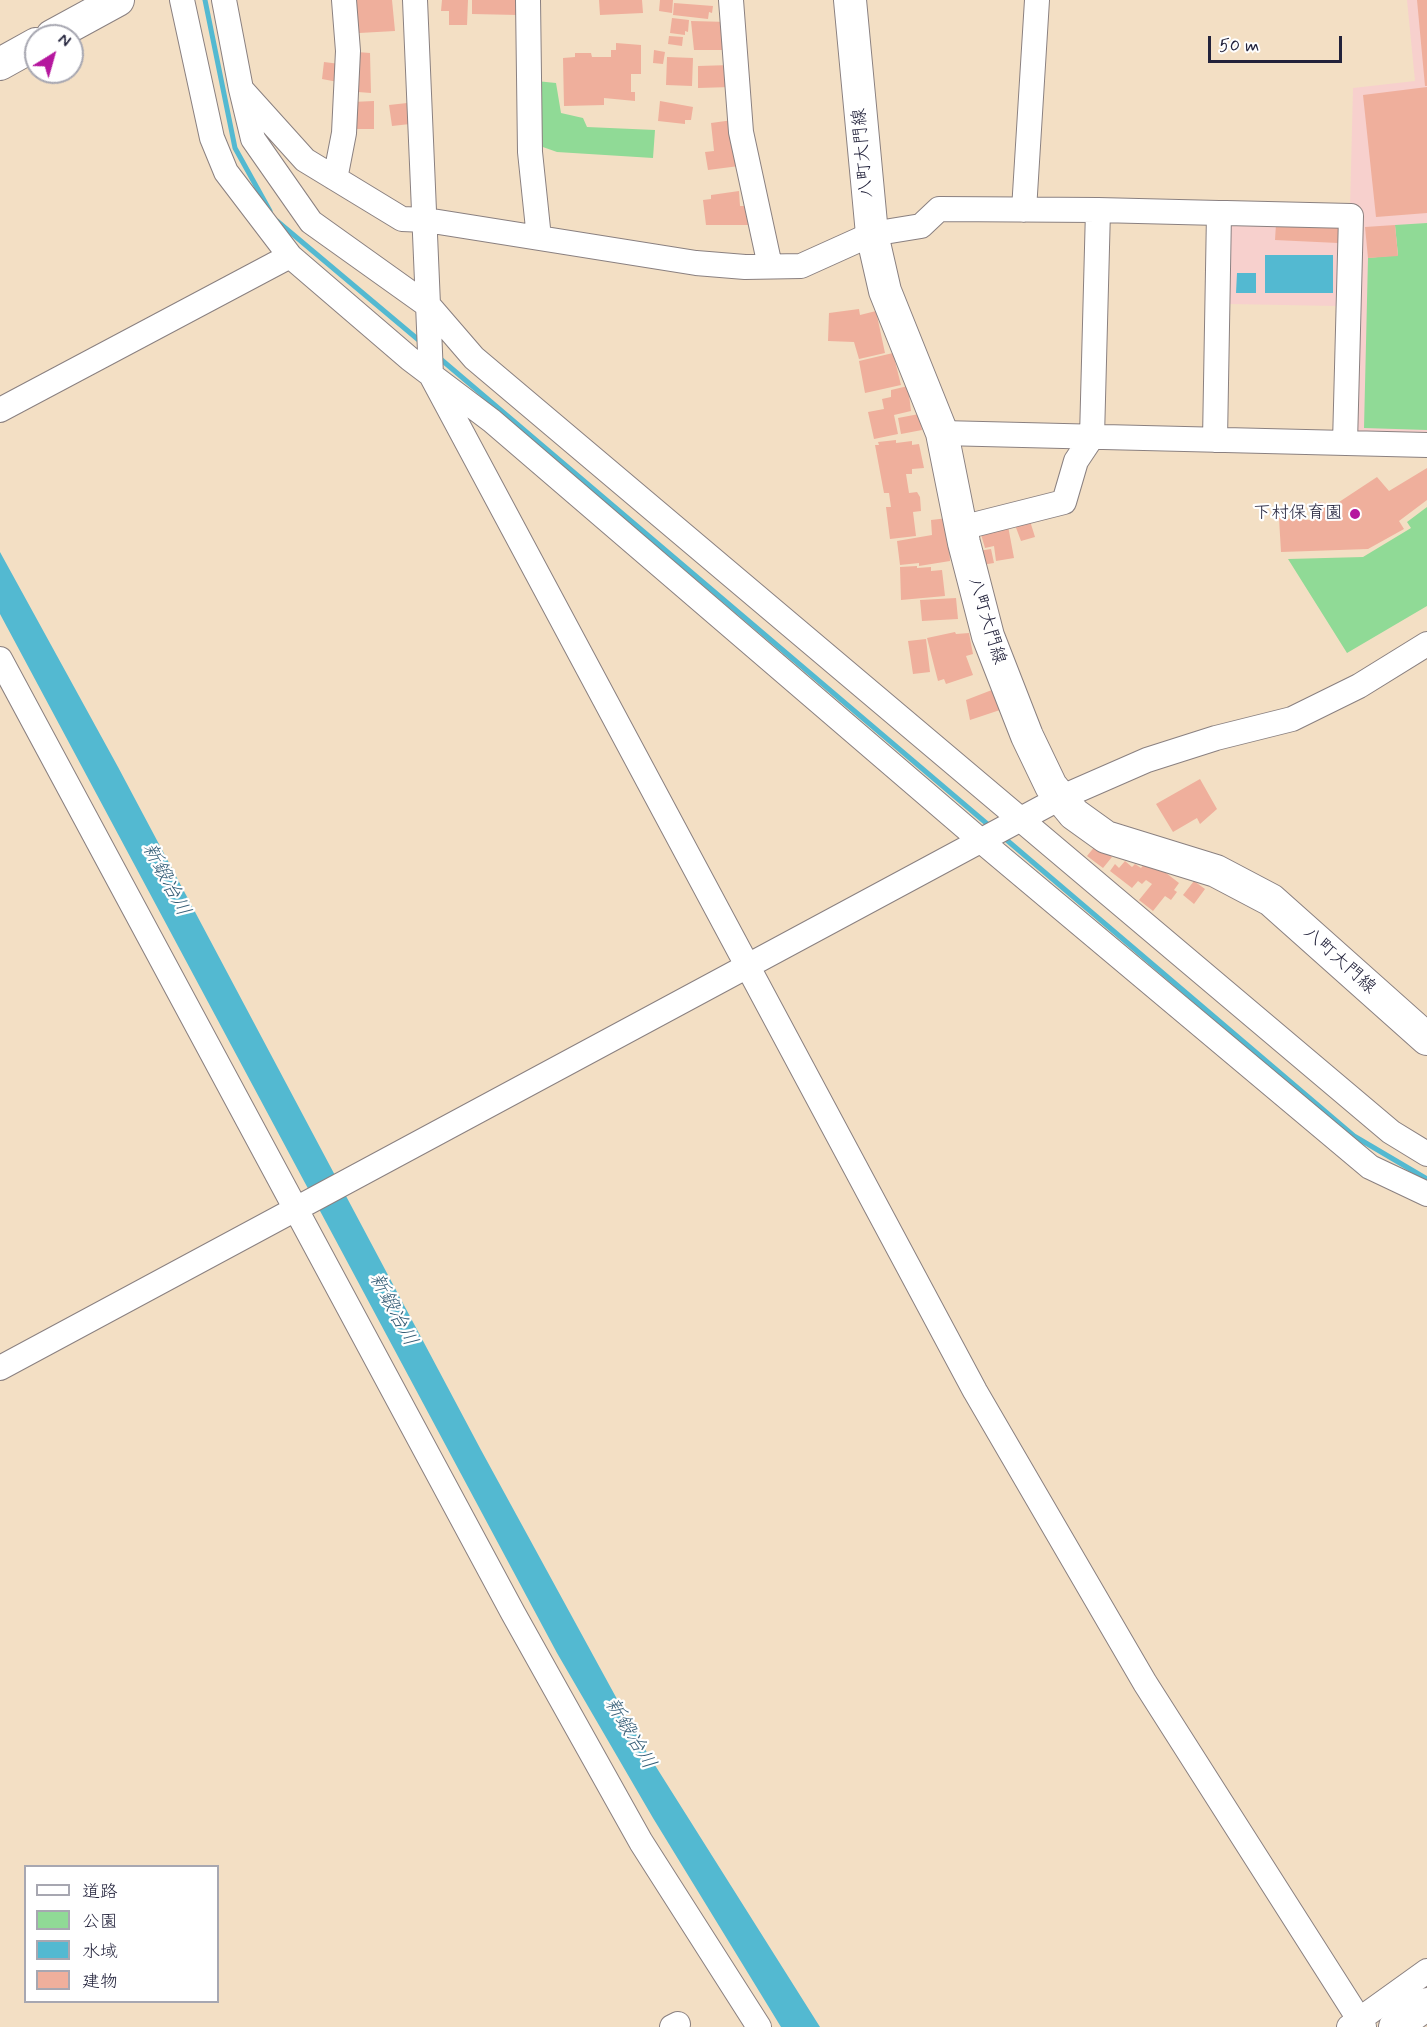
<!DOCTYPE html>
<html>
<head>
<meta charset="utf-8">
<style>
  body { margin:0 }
  #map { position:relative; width:1427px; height:2027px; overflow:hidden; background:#f3dfc4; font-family:Mynerve,"Klee One",sans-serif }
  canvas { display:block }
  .legend { position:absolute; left:24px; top:1865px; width:195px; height:138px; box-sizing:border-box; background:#fff; border:2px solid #a7a7b1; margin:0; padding:8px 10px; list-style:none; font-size:18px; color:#22223b }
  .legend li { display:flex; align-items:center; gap:12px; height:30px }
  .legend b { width:30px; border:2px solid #a7a7b1 }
  .north { position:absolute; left:24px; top:24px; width:60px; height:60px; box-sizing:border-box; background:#fff; border:2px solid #a7a7b1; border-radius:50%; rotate:37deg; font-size:16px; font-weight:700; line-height:24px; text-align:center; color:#22223b }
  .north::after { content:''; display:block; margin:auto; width:21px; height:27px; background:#b5179e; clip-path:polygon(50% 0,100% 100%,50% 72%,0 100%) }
  .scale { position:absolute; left:1208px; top:36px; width:134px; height:27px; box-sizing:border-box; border:3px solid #22223b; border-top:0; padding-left:8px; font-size:18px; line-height:21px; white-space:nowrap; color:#22223b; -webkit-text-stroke:4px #fff; paint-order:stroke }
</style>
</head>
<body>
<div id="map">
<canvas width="1427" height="2027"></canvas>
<ul class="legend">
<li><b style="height:8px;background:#fff"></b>道路</li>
<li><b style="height:16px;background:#90da96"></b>公園</li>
<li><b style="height:16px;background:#53b9d1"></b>水域</li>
<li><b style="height:16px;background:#efaf9c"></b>建物</li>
</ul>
<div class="north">N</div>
<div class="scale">50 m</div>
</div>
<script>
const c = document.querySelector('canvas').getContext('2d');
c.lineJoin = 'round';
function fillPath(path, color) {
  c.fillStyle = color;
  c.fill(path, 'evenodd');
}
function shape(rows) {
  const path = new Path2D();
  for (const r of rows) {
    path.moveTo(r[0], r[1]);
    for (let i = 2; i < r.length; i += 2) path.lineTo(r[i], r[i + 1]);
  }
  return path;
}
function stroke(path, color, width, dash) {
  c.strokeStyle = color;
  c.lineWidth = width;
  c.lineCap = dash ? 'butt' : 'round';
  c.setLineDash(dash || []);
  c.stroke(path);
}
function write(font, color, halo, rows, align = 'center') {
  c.font = font + ' Mynerve,"Klee One",sans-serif';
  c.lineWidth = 4.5;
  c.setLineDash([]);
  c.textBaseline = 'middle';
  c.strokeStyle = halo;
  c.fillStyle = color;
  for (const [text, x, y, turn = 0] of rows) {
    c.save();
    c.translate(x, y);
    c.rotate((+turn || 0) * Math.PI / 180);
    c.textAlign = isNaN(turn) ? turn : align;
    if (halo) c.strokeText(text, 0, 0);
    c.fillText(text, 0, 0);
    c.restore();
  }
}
const built = shape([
  [1407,0,1427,0,1427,436,1336,434,1337,306,1230,304,1227,224,1350,208,1353,88,1415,81]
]);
const green = shape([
  [536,81,556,83,561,113,583,118,587,127,655,130,653,158,557,152,540,146],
  [1427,223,1427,430,1364,428,1368,258,1398,255,1395,225],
  [1427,507,1427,606,1347,653,1288,559,1363,557,1411,528,1407,522]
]);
const water = shape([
  [1265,255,1333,255,1333,293,1265,293],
  [1237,273,1256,273,1256,293,1236,293],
  [0,552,118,767,481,1450,641,1743,820,2027,781,2027,653,1818,557,1653,0,614]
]);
const stream = shape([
  [205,0,235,148,270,211],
  [277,221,421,342],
  [437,356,992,828],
  [1002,836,1354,1136,1427,1179]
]);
const building = shape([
  [356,0,392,0,395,31,359,33],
  [442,0,468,0,467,25,449,25,449,11,441,11],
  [472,0,518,0,518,15,472,14],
  [599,0,642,0,643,13,600,15],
  [660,0,673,0,672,13,659,11],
  [1417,0,1427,0,1427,86,1425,86],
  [674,3,713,6,712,13,709,12,708,19,673,15],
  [672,18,689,20,688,32,685,31,685,35,670,33],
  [691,21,728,22,728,50,694,50],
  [669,36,683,37,682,46,668,44],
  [616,43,641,45,641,74,631,74,631,92,635,92,635,101,604,98,604,105,564,106,563,58,575,57,575,53,591,53,592,57,611,57,611,50,616,50],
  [654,50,665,52,663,64,653,63],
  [357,52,370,53,371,93,358,92],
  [667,57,693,58,692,86,666,85],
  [324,62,340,64,338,82,322,79],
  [731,65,731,87,698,88,698,66],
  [1427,87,1427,213,1376,217,1363,95],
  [374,101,374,129,353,129,352,102],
  [660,101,693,107,691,120,685,120,685,124,658,121],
  [407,103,410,124,392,126,389,105],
  [733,120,739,166,708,170,705,152,714,151,711,123],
  [739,191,740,206,744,206,747,212,748,225,706,225,703,200,711,199,711,195],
  [1276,224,1339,226,1338,243,1275,240],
  [1395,225,1398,256,1368,258,1365,227],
  [859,309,860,315,876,311,885,353,859,359,854,342,828,341,829,313],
  [893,353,901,385,865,393,859,361],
  [908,386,911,411,894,415,898,434,874,439,868,412,884,409,882,399,891,397,891,390],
  [919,414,922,430,901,434,898,418],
  [896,440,896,443,912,441,912,445,919,444,924,468,912,469,912,474,906,474,909,493,917,492,920,497,921,511,913,512,916,536,890,539,886,507,891,507,889,493,884,493,875,445,879,445,878,442],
  [1427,468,1427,500,1399,521,1404,529,1368,549,1281,552,1279,518,1313,520,1315,502,1336,504,1377,477,1389,491],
  [948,518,950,561,919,566,919,563,900,565,897,541,932,535,931,520],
  [1030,521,1035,537,1021,541,1015,525],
  [1008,526,1014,558,996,561,994,546,985,548,980,531],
  [991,549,994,563,981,565,978,551],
  [917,566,917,568,931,567,931,571,942,570,945,596,901,600,900,567],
  [956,598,958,619,922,621,920,600],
  [955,632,956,634,969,633,973,654,966,656,973,675,946,684,944,679,938,681,927,638],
  [926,639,930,672,913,674,908,641],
  [997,688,1003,709,970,720,966,700],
  [1200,779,1217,809,1200,824,1197,818,1173,832,1156,804],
  [1096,845,1112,857,1103,868,1087,856],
  [1125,861,1132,867,1135,864,1141,868,1145,863,1151,868,1153,865,1157,866,1179,883,1174,890,1177,892,1171,900,1165,896,1153,911,1139,900,1152,884,1146,880,1142,884,1138,881,1132,888,1110,871,1115,864,1119,868],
  [1194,881,1205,889,1194,904,1183,895]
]);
const minor = shape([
  [182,0,212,138,226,172,290,256,410,359,492,421,980,840,1370,1167,1427,1194],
  [224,0,241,89,305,160,402,219,426,220,696,263,745,267,801,266,872,234,921,226,939,209,1098,210],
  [415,0,431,375,975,1391,1145,1683,1364,2027],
  [528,0,530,152,539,238],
  [731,0,741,132,770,266],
  [241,89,253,139,311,222,430,307,474,358,1391,1132,1427,1154],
  [333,177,337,169,344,133,348,51,344,0],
  [1024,210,1037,0],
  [0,410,290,256],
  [942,433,1427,445],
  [1215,440,1219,213,1226,213,1351,216,1345,443],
  [961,528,1064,502,1076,461,1092,437,1098,210,1219,213],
  [0,659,513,1613,641,1842,759,2027],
  [0,1368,1060,798,1147,760,1216,738,1292,719,1359,686,1427,644],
  [672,2027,678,2024],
  [1349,2027,1427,1971]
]);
const major = shape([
  [850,0,872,234,885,291,942,433,964,543,988,636,1027,736,1051,786,1074,814,1106,837,1216,871,1271,900,1427,1039],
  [52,36,118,0],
  [0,64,36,44],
  [1395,2027,1427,2004]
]);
const markers = [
  [1355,514,6,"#b5179e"]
];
const streetNames = [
  ["八町大門線",864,153,-95],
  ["八町大門線",986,621,73],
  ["八町大門線",1339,961,42]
];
const poiNames = [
  ["下村保育園",1343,514]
];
const waterNames = [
  ["新鍛冶川",165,880,62],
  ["新鍛冶川",392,1310,62],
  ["新鍛冶川",629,1734,59]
];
fillPath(built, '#f7d0cd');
fillPath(green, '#90da96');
fillPath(water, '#53b9d1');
stroke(stream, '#53b9d1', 5);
fillPath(building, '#efaf9c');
stroke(minor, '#8a8080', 26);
stroke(major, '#8a8080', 34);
stroke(minor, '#fff', 24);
stroke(major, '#fff', 32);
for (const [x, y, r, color] of markers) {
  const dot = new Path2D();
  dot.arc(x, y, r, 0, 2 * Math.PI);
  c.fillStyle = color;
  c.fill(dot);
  stroke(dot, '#fff', 2);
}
write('18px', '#22223b', '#fff', streetNames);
write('18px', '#22223b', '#fff', poiNames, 'right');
write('italic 20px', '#365e77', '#fff', waterNames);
</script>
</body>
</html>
